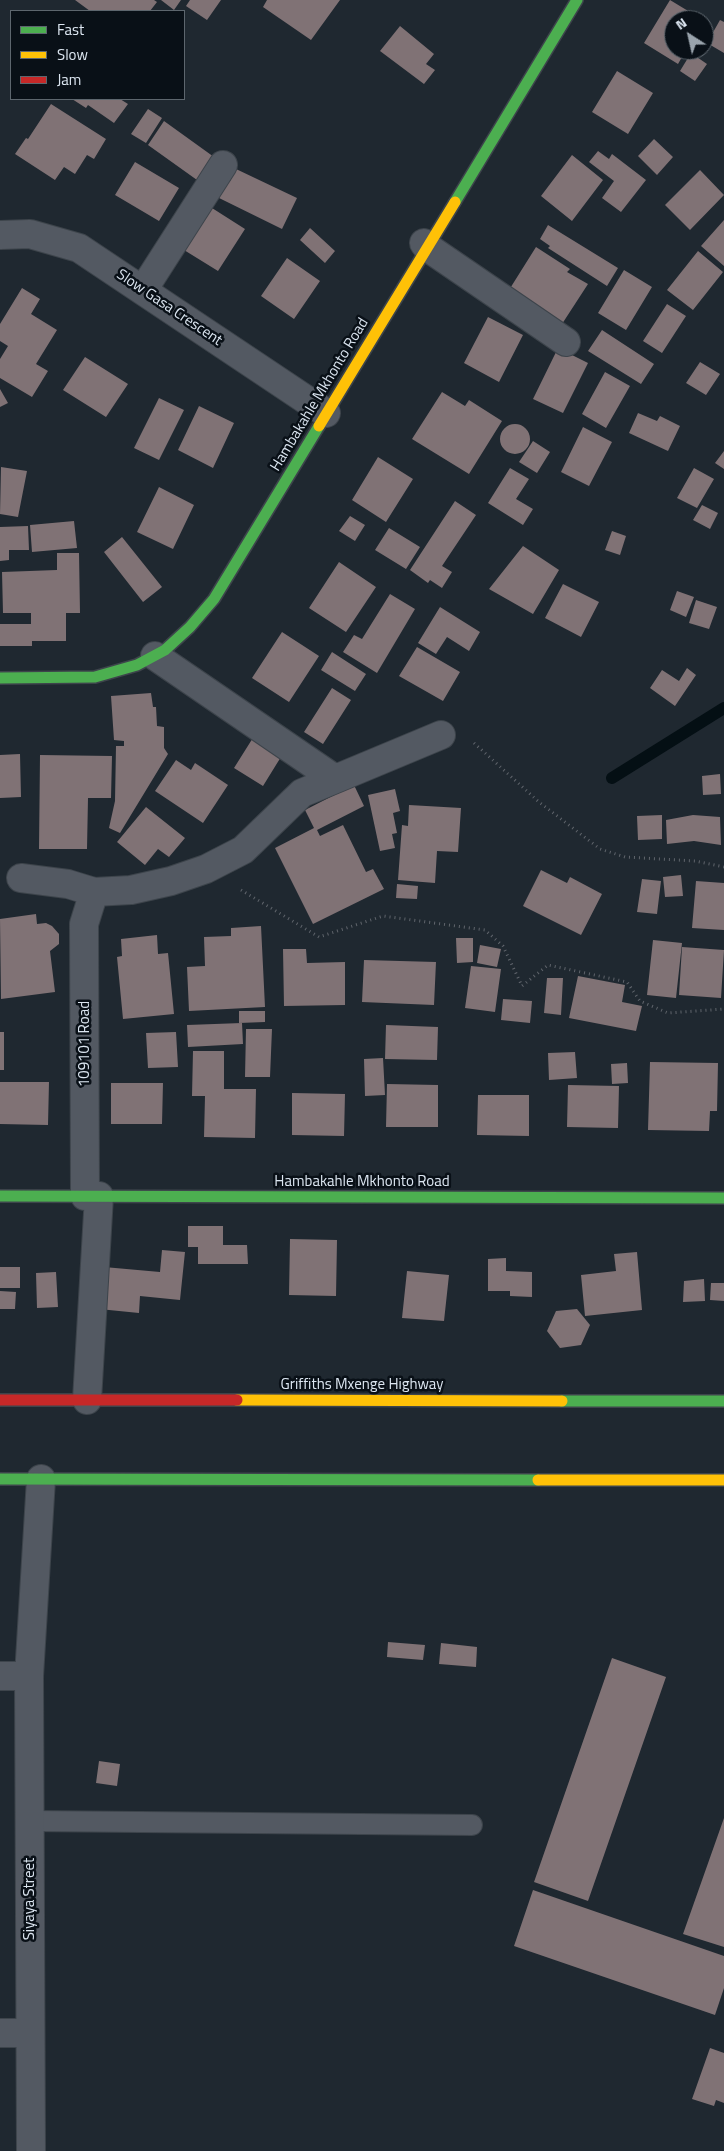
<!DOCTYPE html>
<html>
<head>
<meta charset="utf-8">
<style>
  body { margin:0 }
  #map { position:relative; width:724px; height:2151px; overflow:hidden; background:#1f2830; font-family:"Titillium Web",sans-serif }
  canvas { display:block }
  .legend { position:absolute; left:10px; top:10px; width:175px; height:90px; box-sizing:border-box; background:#091017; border:1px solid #5d666e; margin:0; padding:6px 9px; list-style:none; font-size:15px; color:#dce6f1 }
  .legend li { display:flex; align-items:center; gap:10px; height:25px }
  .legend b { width:25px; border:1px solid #5d666e }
  .north { position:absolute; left:664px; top:10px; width:50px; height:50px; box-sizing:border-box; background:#091017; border:1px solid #5d666e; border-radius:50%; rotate:325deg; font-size:14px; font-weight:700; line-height:20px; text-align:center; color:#dce6f1 }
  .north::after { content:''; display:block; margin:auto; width:18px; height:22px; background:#9aa4ad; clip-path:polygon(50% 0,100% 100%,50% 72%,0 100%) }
</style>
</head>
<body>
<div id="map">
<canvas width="724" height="2151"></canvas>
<ul class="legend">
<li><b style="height:6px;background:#4caf50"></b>Fast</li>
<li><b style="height:6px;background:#ffc107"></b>Slow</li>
<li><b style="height:6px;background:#c62828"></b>Jam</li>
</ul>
<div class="north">N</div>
</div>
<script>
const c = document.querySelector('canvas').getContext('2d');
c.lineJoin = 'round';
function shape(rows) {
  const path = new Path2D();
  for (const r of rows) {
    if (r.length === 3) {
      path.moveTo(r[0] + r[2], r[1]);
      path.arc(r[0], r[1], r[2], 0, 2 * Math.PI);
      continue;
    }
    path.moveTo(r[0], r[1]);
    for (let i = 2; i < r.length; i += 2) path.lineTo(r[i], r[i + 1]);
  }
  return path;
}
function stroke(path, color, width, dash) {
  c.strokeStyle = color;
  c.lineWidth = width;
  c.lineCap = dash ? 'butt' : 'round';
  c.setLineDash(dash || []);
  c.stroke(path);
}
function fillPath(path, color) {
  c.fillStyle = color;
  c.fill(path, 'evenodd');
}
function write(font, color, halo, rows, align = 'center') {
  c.font = font + ' "Titillium Web",sans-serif';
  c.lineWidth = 5;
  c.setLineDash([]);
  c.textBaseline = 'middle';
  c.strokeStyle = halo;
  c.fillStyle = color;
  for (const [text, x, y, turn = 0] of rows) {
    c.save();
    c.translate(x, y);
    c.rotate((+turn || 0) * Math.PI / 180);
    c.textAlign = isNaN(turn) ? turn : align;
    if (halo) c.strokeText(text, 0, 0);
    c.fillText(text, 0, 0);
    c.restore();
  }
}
const stream = shape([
  [612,778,724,708]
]);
const building = shape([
  [75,0,154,0,157,2,150,11,90,11],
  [161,0,181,0,174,10],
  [190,0,221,0,207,20,186,6],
  [267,0,340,0,311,40,263,7],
  [670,0,703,20,674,20,674,50,686,50,678,64,644,43],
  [720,20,724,22,724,53,707,43],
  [400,26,434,54,426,64,435,70,424,84,380,51],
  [691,53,707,64,695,81,680,71],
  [617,71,653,93,628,134,592,112],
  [72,99,120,99,128,104,114,123,88,105,86,108],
  [51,104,106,139,94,159,87,155,75,174,64,167,55,180,15,154,26,138,28,139],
  [148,109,162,118,146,143,131,134],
  [164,121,214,157,197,180,148,145],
  [654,139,673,157,657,175,638,156],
  [598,151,609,159,612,154,646,180,621,212,602,198,614,181,589,162],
  [572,155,603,180,572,221,541,196],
  [135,162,179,188,159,221,115,195],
  [236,169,297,198,282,229,217,197,226,179,230,181],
  [700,170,724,195,690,230,665,205],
  [212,208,245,229,218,271,184,250],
  [724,220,724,266,701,246],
  [548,225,618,268,607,286,548,248,550,246,540,239],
  [310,228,335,251,325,263,300,240],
  [536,247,570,269,567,272,588,284,562,324,509,290],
  [698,251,723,272,693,310,667,290],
  [287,258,320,281,294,319,261,296],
  [624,270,652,287,626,330,598,313],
  [22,288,40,299,31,314,57,330,36,364,48,371,32,397,0,378,0,359,8,346,0,341,0,324],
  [667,304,686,316,662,353,643,341],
  [488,317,523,335,499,382,464,363],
  [602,330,654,364,641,384,588,351],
  [558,348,588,363,563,413,533,399],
  [85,357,128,384,106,417,63,390],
  [700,362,720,374,706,395,686,383],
  [605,372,630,386,606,428,582,414],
  [0,389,8,403,0,407],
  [442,392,465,406,469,400,502,421,469,474,412,439],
  [159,398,184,410,159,460,134,448],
  [199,406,234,423,213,468,178,450],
  [638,413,657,421,660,416,680,426,668,451,629,433],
  [515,439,15],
  [583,427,612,442,589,486,561,472],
  [533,441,550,452,537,473,519,462],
  [724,451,724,469,715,463],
  [378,457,413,479,386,522,352,500],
  [1,467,27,471,18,517,0,514],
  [510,468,529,479,516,499,533,509,523,525,488,503],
  [694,468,714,479,697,508,677,498],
  [159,487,194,505,173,549,137,532],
  [455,501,476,515,442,566,452,572,442,588,430,580,428,583,410,570],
  [702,505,718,513,710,529,693,520],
  [350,516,365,525,355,541,339,531],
  [74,521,77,548,32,552,30,525],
  [28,526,29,550,9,550,9,560,0,561,0,527],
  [389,528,420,547,406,569,375,550],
  [612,531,626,536,620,555,605,550],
  [122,537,162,587,143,602,104,552],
  [523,546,559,570,533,614,489,589],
  [57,553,79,553,80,613,66,613,66,641,32,641,32,646,0,646,0,624,31,624,31,613,3,613,2,572,57,570],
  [339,562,376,587,346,632,309,608],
  [563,584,599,602,581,637,545,618],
  [677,591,694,597,686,617,670,610],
  [390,594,415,609,377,673,343,652,354,635,362,639],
  [696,600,717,607,709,629,689,623],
  [440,607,480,632,469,651,447,637,436,654,418,643],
  [282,632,319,656,289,702,252,678],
  [417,647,460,672,443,701,399,676],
  [332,652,366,674,355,691,321,670],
  [687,668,696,675,675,706,650,688,662,670,679,681],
  [332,688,351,700,323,744,304,732],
  [151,693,153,707,156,707,157,726,164,727,164,748,168,754,120,833,109,828,115,801,116,746,124,746,124,741,114,740,111,696],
  [256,733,284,752,263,786,234,768],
  [20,754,21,797,0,798,0,755],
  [40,755,112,756,111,798,88,798,87,849,39,849],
  [176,760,191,770,195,763,228,785,203,823,155,791],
  [720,774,721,794,703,795,702,776],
  [354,785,364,806,317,830,320,836,343,825,366,872,373,869,384,889,313,924,275,848,314,828,305,810],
  [395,789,400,811,393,813,397,833,392,834,395,848,380,851,368,795],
  [409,805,461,808,458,852,437,851,435,883,398,880,402,825,408,826],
  [146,807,185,838,169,857,158,849,145,865,117,842],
  [662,815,662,839,638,840,637,816],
  [693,815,720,817,721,845,694,841,667,844,666,820],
  [541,870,567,883,570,877,602,894,581,935,523,906],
  [681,875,683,896,665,897,663,877],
  [642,879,661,881,657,914,637,912],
  [696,881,724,883,724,930,692,928],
  [397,884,418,886,417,899,396,898],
  [36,914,37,924,46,923,52,926,59,934,59,944,50,951,55,992,1,999,0,919],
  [261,926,265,1007,189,1011,187,967,205,966,204,937,231,936,231,928],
  [157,935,158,954,168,953,174,1014,123,1019,117,957,122,956,121,939],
  [456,938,473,938,473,962,457,963],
  [653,940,682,943,676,998,647,995],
  [480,945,501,949,497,967,477,963],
  [682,947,724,950,721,998,679,995],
  [283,949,306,949,307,963,345,962,345,1005,284,1006],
  [364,960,436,962,434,1005,362,1002],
  [471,966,501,969,495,1012,465,1008],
  [578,976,625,985,622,1002,642,1006,636,1031,569,1018],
  [547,978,563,978,561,1015,544,1013],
  [503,999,532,1001,530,1023,501,1020],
  [239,1011,265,1011,265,1022,239,1023],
  [242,1023,243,1044,188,1047,187,1025],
  [386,1025,438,1027,437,1060,385,1059],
  [246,1029,272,1029,270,1077,245,1077],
  [0,1032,4,1032,4,1070,0,1070],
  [176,1032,178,1067,148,1068,146,1033],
  [193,1051,224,1051,224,1089,256,1089,255,1138,204,1137,205,1096,192,1096],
  [575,1052,577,1078,549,1080,548,1053],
  [383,1058,385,1095,365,1096,364,1059],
  [650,1062,718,1063,717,1111,710,1111,709,1131,648,1130],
  [627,1063,628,1083,612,1084,611,1064],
  [0,1082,49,1082,48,1125,0,1124],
  [111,1083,163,1083,162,1124,111,1124],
  [387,1084,438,1085,438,1127,386,1127],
  [568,1085,619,1086,618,1128,567,1127],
  [292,1093,345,1094,344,1136,292,1135],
  [478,1095,529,1095,529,1136,477,1135],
  [188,1226,223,1226,223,1245,247,1245,248,1264,198,1264,198,1247,188,1247],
  [290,1239,337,1240,336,1296,289,1295],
  [162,1250,185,1252,180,1300,140,1296,139,1313,99,1309,104,1267,160,1272],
  [637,1252,642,1310,585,1316,581,1275,616,1271,614,1254],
  [506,1258,506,1271,532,1272,532,1297,510,1296,510,1291,488,1291,488,1259],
  [0,1267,20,1267,20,1288,0,1288],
  [407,1271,449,1275,444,1321,402,1318],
  [56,1272,58,1307,37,1308,36,1273],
  [704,1279,705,1301,683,1302,684,1281],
  [711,1283,724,1283,724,1301,710,1300],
  [0,1291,16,1292,15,1309,0,1309],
  [577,1309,590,1325,581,1345,560,1348,547,1331,556,1311],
  [388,1642,425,1645,423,1660,387,1657],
  [441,1643,477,1647,476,1667,439,1664],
  [612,1658,666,1677,588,1901,534,1882],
  [99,1761,120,1764,117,1786,96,1783],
  [724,1818,724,1947,683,1934],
  [533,1890,724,1956,724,1988,715,2015,514,1946],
  [710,2048,724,2053,724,2103,716,2100,714,2106,692,2099]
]);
const path = shape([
  [474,743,539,802,600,849,625,857,695,861,724,867],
  [241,890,319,937,383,916,485,930,503,946,522,986,548,965,627,982,640,1001,668,1013,724,1009]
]);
const lane = shape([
  [29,1821,472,1825]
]);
const street = shape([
  [0,235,30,234,79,248,326,413],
  [424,243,427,247,566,342],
  [143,290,223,165],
  [155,656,335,779],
  [21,878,68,884,94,892,131,890,171,881,206,869,243,850,302,793,441,735],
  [85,1196,84,924,94,892],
  [87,1400,99,1196],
  [0,1676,29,1676,31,2151],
  [29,1676,41,1479],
  [0,2033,30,2033]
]);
const fast = shape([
  [455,202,577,0],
  [0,678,95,677,137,665,165,650,190,627,214,599,319,426],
  [0,1196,724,1198],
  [562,1401,724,1401],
  [0,1479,538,1480]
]);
const slow = shape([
  [319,426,455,202],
  [237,1400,562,1401],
  [538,1480,724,1480]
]);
const jam = shape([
  [0,1400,237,1400]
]);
const streetNames = [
  ["Slow Gasa Crescent",169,308,34],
  ["Hambakahle Mkhonto Road",320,395,-59],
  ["109101 Road",85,1044,-90],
  ["Hambakahle Mkhonto Road",362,1182],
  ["Griffiths Mxenge Highway",362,1385],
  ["Siyaya Street",30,1899,-90]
];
stroke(stream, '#040f14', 12);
fillPath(building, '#807275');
stroke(lane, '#3d444b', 22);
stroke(street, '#3d444b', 30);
stroke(fast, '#3d444b', 14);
stroke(slow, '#3d444b', 14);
stroke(jam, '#3d444b', 14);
stroke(path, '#60656c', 3, [1, 4]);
stroke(lane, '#535962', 20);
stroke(street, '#535962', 28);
stroke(fast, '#4caf50', 11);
stroke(slow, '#ffc107', 11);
stroke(jam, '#c62828', 11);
write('15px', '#dce6f1', '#091017', streetNames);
</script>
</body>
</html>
